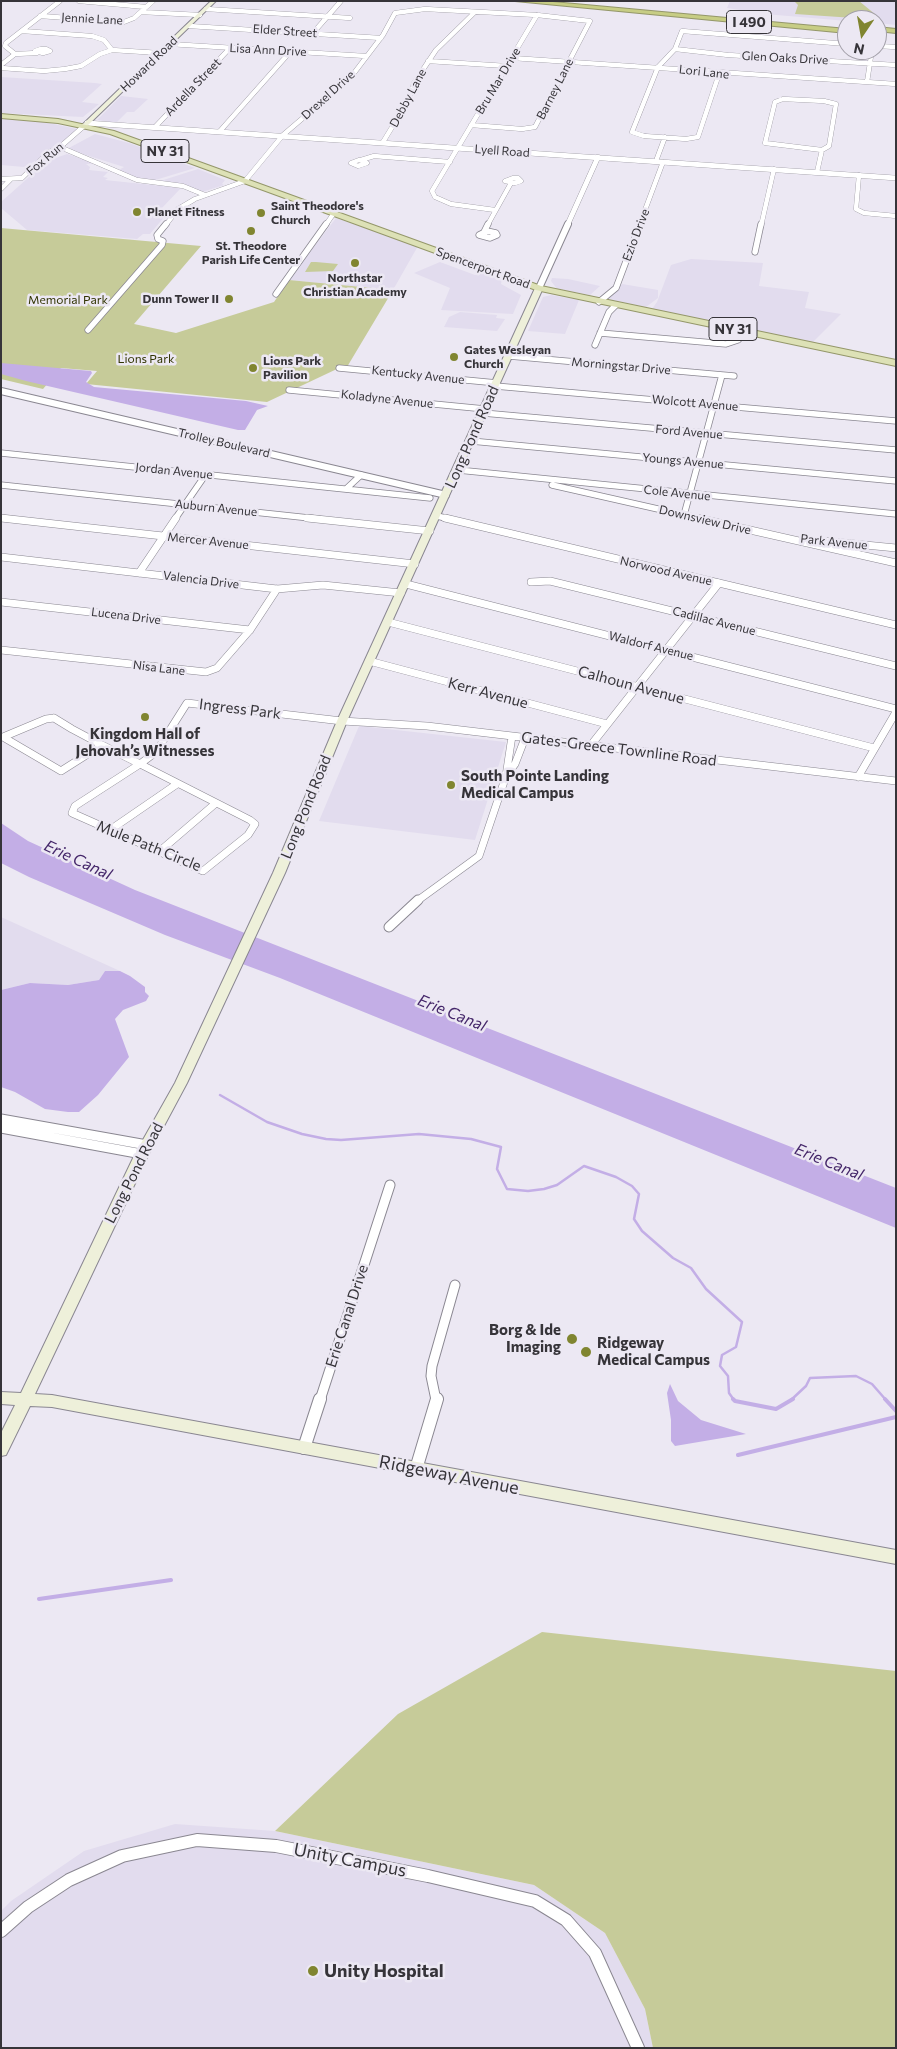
<!DOCTYPE html>
<html>
<head>
<meta charset="utf-8">
<style>
  body { margin:0 }
  #map { position:relative; width:897px; height:2049px; overflow:hidden; background:#ece8f3; font-family:Commissioner,sans-serif }
  canvas { display:block }
  .frame { position:absolute; inset:0; border:2px solid #363439; pointer-events:none }
  .north { position:absolute; left:837px; top:10px; width:50px; height:50px; box-sizing:border-box; background:#ece8f3; border:1px solid #a3a0a9; border-radius:50%; rotate:192deg; font-size:14px; font-weight:700; line-height:20px; text-align:center; color:#363439 }
  .north::after { content:''; display:block; margin:auto; width:18px; height:22px; background:#808530; clip-path:polygon(50% 0,100% 100%,50% 72%,0 100%) }
</style>
</head>
<body>
<div id="map">
<canvas width="897" height="2049"></canvas>
<div class="frame"></div>
<div class="north">N</div>
</div>
<script>
const c = document.querySelector('canvas').getContext('2d');
c.lineJoin = 'round';
function fillPath(path, color) {
  c.fillStyle = color;
  c.fill(path, 'evenodd');
}
function shape(rows) {
  const path = new Path2D();
  for (const r of rows) {
    path.moveTo(r[0], r[1]);
    for (let i = 2; i < r.length; i += 2) path.lineTo(r[i], r[i + 1]);
  }
  return path;
}
function stroke(path, color, width, dash) {
  c.strokeStyle = color;
  c.lineWidth = width;
  c.lineCap = dash ? 'butt' : 'round';
  c.setLineDash(dash || []);
  c.stroke(path);
}
function write(font, color, halo, rows, align = 'center') {
  c.font = font + ' Commissioner,sans-serif';
  c.lineWidth = 5;
  c.setLineDash([]);
  c.textBaseline = 'middle';
  c.strokeStyle = halo;
  c.fillStyle = color;
  for (const [text, x, y, turn = 0] of rows) {
    c.save();
    c.translate(x, y);
    c.rotate((+turn || 0) * Math.PI / 180);
    c.textAlign = isNaN(turn) ? turn : align;
    if (halo) c.strokeText(text, 0, 0);
    c.fillText(text, 0, 0);
    c.restore();
  }
}
const built = shape([
  [730,1,896,1,896,25,877,23,877,20,847,21,765,14,727,8],
  [1,77,95,83,102,84,82,102,99,104,83,117,1,113],
  [121,96,148,99,134,112,127,112,116,123,97,120],
  [1,118,44,122,77,129,42,161,35,161,24,167,1,165],
  [95,134,129,143,195,168,152,181,142,180,117,171,124,167,67,149],
  [67,154,95,163,86,164,90,167,89,170,108,172,103,177,108,178,105,180,181,188,161,209,170,210,150,234,143,234,137,239,27,230,1,208,1,202,47,161],
  [198,169,225,180,222,184,224,185,202,192,157,182],
  [336,218,418,246,393,290,289,280],
  [691,259,763,263,759,286,809,292,805,308,841,314,812,343,652,309,657,302,671,265],
  [440,262,475,275,482,273,502,280,501,284,521,295,513,314,441,310,450,288,414,273],
  [552,278,568,279,600,286,590,295,557,289,551,281],
  [622,284,658,290,658,298,646,307,607,299],
  [551,295,579,300,565,334,528,331,543,297],
  [460,312,497,315,496,318,505,319,497,331,444,327,449,317],
  [359,726,506,742,475,840,319,821],
  [1,917,120,971,105,971,99,980,68,985,30,983,1,990],
  [175,1824,275,1831,534,1885,605,1933,645,2009,653,2048,1,2048,1,1911,11,1901,84,1851]
]);
const green = shape([
  [794,1,859,1,876,15,855,15,854,18,795,14,798,5],
  [1,228,201,246,134,324,176,333,274,302,289,280,393,290,347,367,335,366,339,368,267,402,86,384,97,371,61,368,43,389,1,379],
  [311,262,316,262,338,264,333,271,305,272],
  [542,1632,896,1671,896,2048,653,2048,645,2009,605,1933,534,1885,275,1831,398,1714]
]);
const water = shape([
  [1,363,91,371,92,373,86,382,94,387,246,401,268,406,257,410,245,430,238,430,26,381,1,374],
  [1,823,28,841,135,890,896,1188,896,1228,280,978,165,935,29,877,1,863],
  [105,971,120,971,130,976,145,987,145,992,149,996,146,1001,123,1010,115,1019,129,1057,98,1095,79,1112,68,1112,45,1109,15,1092,1,1087,1,990,30,983,68,985,99,980],
  [670,1384,678,1401,701,1420,746,1434,675,1446,671,1441,671,1420,667,1393]
]);
const streamFar1 = shape([
  [220,1095,267,1122,302,1134,326,1139,341,1140,419,1134,471,1139,501,1147,497,1169,507,1189,528,1191,544,1189,557,1185,584,1166,616,1177,632,1186,639,1194,634,1219,642,1231,673,1258,691,1268,706,1289,742,1322,736,1347,722,1355,720,1366,728,1376,729,1393,734,1400],
  [791,1400,806,1386,810,1378,856,1376,872,1384,886,1400]
]);
const stream = shape([
  [733,1399,735,1401,776,1409,793,1399],
  [885,1399,896,1411],
  [738,1455,896,1417],
  [39,1599,171,1580]
]);
const minorFar4 = shape([
  [79,1,146,7],
  [206,9,350,18],
  [141,12,200,15],
  [40,16,124,22,134,18,153,1],
  [189,26,381,38],
  [22,31,92,36,104,40,112,50,160,53],
  [313,33,341,1],
  [169,44,366,56],
  [877,46,896,47],
  [41,49,46,49,50,51,43,53,35,51,41,49],
  [675,49,728,55,896,65],
  [15,54,37,53],
  [512,58,896,84],
  [428,61,507,66],
  [1,65,15,54,5,46,6,43,60,1],
  [1,68,44,71,65,69,81,66,100,54,112,50],
  [719,74,698,137,686,139,644,136,632,132,658,67,675,49,682,31,847,44],
  [867,82,872,50],
  [783,99,824,101,836,104,829,146,822,150,765,143,775,102,783,99],
  [155,127,230,48],
  [220,131,290,52],
  [383,142,408,101,414,83,436,50,475,12],
  [60,147,137,180,183,186,205,195],
  [359,160,367,163,358,166,351,163,359,160],
  [361,160,374,156,450,162],
  [656,161,665,137],
  [817,172,822,150],
  [859,175,856,209,864,213,896,216],
  [513,178,518,178,521,181,515,183,505,181,513,178],
  [1,179,22,178,49,152,60,147,84,126],
  [1,189,10,180],
  [495,210,451,204,435,197,432,191,537,15],
  [165,226,178,209,195,199,245,181,283,135,351,77,383,35,395,13,425,9,537,15,590,21,535,127,522,129,471,125],
  [325,226,334,213],
  [487,226,511,183],
  [639,226,663,162],
  [761,226,774,169]
]);
const minorFar3 = shape([
  [487,231,496,233,497,235,490,238,479,235,487,231],
  [484,232,488,224],
  [755,252,761,224],
  [276,294,326,224],
  [599,302,616,288,640,224],
  [88,330,162,245,163,241,158,239,157,235,166,224],
  [600,333,726,344,738,340,746,332],
  [595,345,609,312,616,305],
  [509,356,734,376],
  [339,368,497,383],
  [495,386,896,421],
  [289,390,485,409],
  [483,413,896,450],
  [471,441,896,481],
  [1,453,430,498],
  [458,470,896,514],
  [1,485,319,519],
  [552,485,702,519],
  [346,489,361,475],
  [684,515,722,375],
  [437,516,450,519],
  [1,518,11,519],
  [175,519,206,474]
]);
const minorFar2 = shape([
  [1,518,415,564],
  [307,518,430,531],
  [445,518,896,625],
  [697,518,896,563],
  [814,540,896,548],
  [1,557,277,589,323,585,401,593],
  [139,573,176,518],
  [531,582,550,581,896,666],
  [406,584,896,709],
  [1,602,250,630],
  [388,622,874,748],
  [1,650,206,672,217,668,250,630,277,589],
  [369,661,607,724],
  [54,718,72,729,102,745,61,771,3,737,46,719,54,718],
  [102,745,140,764],
  [591,745,719,583],
  [140,764,250,820,255,824,248,835,203,871,72,813,75,806,140,764],
  [140,764,156,752,187,703,342,721,427,726,896,781],
  [506,776,515,764,525,738],
  [858,777,896,712],
  [110,830,177,784],
  [160,851,216,803],
  [417,901,479,856,506,776,512,736]
]);
const minorFar1 = shape([
  [389,927,418,900],
  [1,1119,147,1145],
  [1,1128,142,1154],
  [320,1400,390,1185],
  [436,1400,431,1376,432,1366,455,1285]
]);
const minor = shape([
  [304,1448,320,1399],
  [416,1469,437,1399],
  [1,1931,28,1907,69,1880,122,1856,197,1840,276,1846,428,1876,535,1901,566,1920,595,1953,638,2048]
]);
const tertiaryFar1 = shape([
  [87,123,896,178],
  [567,226,598,157]
]);
const tertiary = shape([
  [539,288,568,224],
  [1,391,446,495]
]);
const secondary = shape([
  [211,1,216,1,86,127,82,127,82,125,211,1],
  [536,286,543,288,347,721,285,873,187,1083,149,1154,35,1394,52,1395,896,1550,896,1564,52,1407,30,1406,6,1455,1,1456,1,1433,15,1405,1,1404,1,1392,21,1393,135,1154,175,1083,273,873,337,721,536,286]
]);
const primary = shape([
  [1,114,58,119,114,131,541,286,896,360,896,366,536,290,110,134,58,123,1,118,1,114]
]);
const motorway = shape([
  [515,1,542,1,847,29,847,33,515,1],
  [877,27,896,29,896,33,877,31,877,27]
]);
const markers = [
  [137,212,5,"#808530"],
  [261,213,5,"#808530"],
  [251,231,5,"#808530"],
  [355,263,5,"#808530"],
  [229,299,5,"#808530"],
  [454,357,5,"#808530"],
  [253,368,5,"#808530"],
  [145,717,5,"#808530"],
  [451,785,5,"#808530"],
  [572,1339,6,"#808530"],
  [586,1352,6,"#808530"],
  [313,1971,6,"#808530"]
];
const farStreetnames = [
  ["Jennie Lane",92,19,3],
  ["Elder Street",285,31,4],
  ["Lisa Ann Drive",268,50,3],
  ["Glen Oaks Drive",785,58,3],
  ["Howard Road",149,64,-44],
  ["Lori Lane",704,72,6],
  ["Bru Mar Drive",498,81,-59],
  ["Ardella Street",193,87,-46],
  ["Barney Lane",555,89,-63],
  ["Drexel Drive",328,95,-42],
  ["Debby Lane",408,98,-62],
  ["Lyell Road",502,151,4],
  ["Fox Run",45,159,-40],
  ["Ezio Drive",636,235,-69],
  ["Spencerport Road",483,268,20],
  ["Morningstar Drive",621,366,5],
  ["Kentucky Avenue",418,375,6],
  ["Koladyne Avenue",387,399,6],
  ["Wolcott Avenue",695,403,5],
  ["Ford Avenue",689,432,5],
  ["Trolley Boulevard",224,443,13],
  ["Youngs Avenue",683,461,5],
  ["Jordan Avenue",174,471,6],
  ["Cole Avenue",677,493,6],
  ["Auburn Avenue",216,508,6],
  ["Downsview Drive",705,520,13],
  ["Mercer Avenue",208,541,6],
  ["Park Avenue",834,542,6],
  ["Norwood Avenue",666,571,13],
  ["Valencia Drive",201,580,7],
  ["Lucena Drive",126,616,7],
  ["Cadillac Avenue",714,621,14],
  ["Waldorf Avenue",651,646,14],
  ["Nisa Lane",159,668,7]
];
const farPoinames = [
  ["Saint Theodore's",271,206],
  ["Church",271,220],
  ["Planet Fitness",147,212],
  ["St. Theodore",251,246,"center"],
  ["Parish Life Center",251,260,"center"],
  ["Northstar",355,278,"center"],
  ["Christian Academy",355,292,"center"],
  ["Dunn Tower II",219,299,"right"],
  ["Gates Wesleyan",464,350],
  ["Church",464,364],
  ["Lions Park",263,361],
  ["Pavilion",263,375]
];
const farParknames = [
  ["Memorial Park",68,300],
  ["Lions Park",146,359]
];
const shields = [
  [749,22,45],
  [165,151,48],
  [733,329,48]
];
const shieldNames = [
  ["I 490",749,22],
  ["NY 31",165,151],
  ["NY 31",733,329]
];
const streetNames = [
  ["Long Pond Road",472,437,-66],
  ["Calhoun Avenue",631,685,15],
  ["Kerr Avenue",488,693,15],
  ["Ingress Park",240,709,7],
  ["Gates-Greece Townline Road",619,749,7],
  ["Long Pond Road",306,807,-68],
  ["Mule Path Circle",149,846,22],
  ["Long Pond Road",134,1173,-63],
  ["Erie Canal Drive",347,1316,-72]
];
const poiNames = [
  ["Kingdom Hall of",145,734,"center"],
  ["Jehovah’s Witnesses",145,751,"center"],
  ["South Pointe Landing",461,776],
  ["Medical Campus",461,793],
  ["Borg & Ide",561,1330,"right"],
  ["Imaging",561,1347,"right"],
  ["Ridgeway",597,1343],
  ["Medical Campus",597,1360]
];
const waterNames = [
  ["Erie Canal",78,860,25],
  ["Erie Canal",452,1013,22],
  ["Erie Canal",829,1162,22]
];
const nearStreetnames = [
  ["Ridgeway Avenue",449,1475,11],
  ["Unity Campus",350,1860,11]
];
const nearPoinames = [
  ["Unity Hospital",324,1971]
];
fillPath(built, '#e2dcee');
fillPath(green, '#c6cb99');
fillPath(water, '#c3aee6');
stroke(streamFar1, '#c3aee6', 2.5);
stroke(stream, '#c3aee6', 4);
stroke(minorFar4, '#8a8791', 5);
stroke(minorFar3, '#8a8791', 7);
stroke(minorFar2, '#8a8791', 8);
stroke(minorFar1, '#8a8791', 11);
stroke(minor, '#8a8791', 14);
stroke(tertiaryFar1, '#8a8791', 5.5);
stroke(tertiary, '#8a8791', 8);
stroke(secondary, '#8a8791', 2);
stroke(primary, '#94976a', 2);
stroke(motorway, '#94976a', 2);
stroke(minorFar4, '#fff', 4.5);
stroke(minorFar3, '#fff', 5.5);
stroke(minorFar2, '#fff', 7);
stroke(minorFar1, '#fff', 9);
stroke(minor, '#fff', 12);
stroke(tertiaryFar1, '#fff', 5);
stroke(tertiary, '#fff', 6);
fillPath(secondary, '#eef0da');
fillPath(primary, '#dde1b6');
fillPath(motorway, '#c7cd85');
for (const [x, y, r, color] of markers) {
  const dot = new Path2D();
  dot.arc(x, y, r, 0, 2 * Math.PI);
  c.fillStyle = color;
  c.fill(dot);
  stroke(dot, '#ece8f3', 2);
}
write('12px', '#363439', '#ece8f3', farStreetnames);
write('bold 12px', '#363439', '#ece8f3', farPoinames, 'left');
write('12px', '#313402', '#ece8f3', farParknames);
for (const [x, y, w] of shields) {
  const box = new Path2D();
  box.roundRect(x - w / 2, y - 11.5, w, 23, 4);
  c.fillStyle = '#ece8f3';
  c.fill(box);
  stroke(box, '#363439', 1);
}
write('bold 14px', '#363439', null, shieldNames);
write('15px', '#363439', '#ece8f3', streetNames);
write('bold 15px', '#363439', '#ece8f3', poiNames, 'left');
write('italic 16px', '#45276a', '#ece8f3', waterNames);
write('18px', '#363439', '#ece8f3', nearStreetnames);
write('bold 18px', '#363439', '#ece8f3', nearPoinames, 'left');
</script>
</body>
</html>
